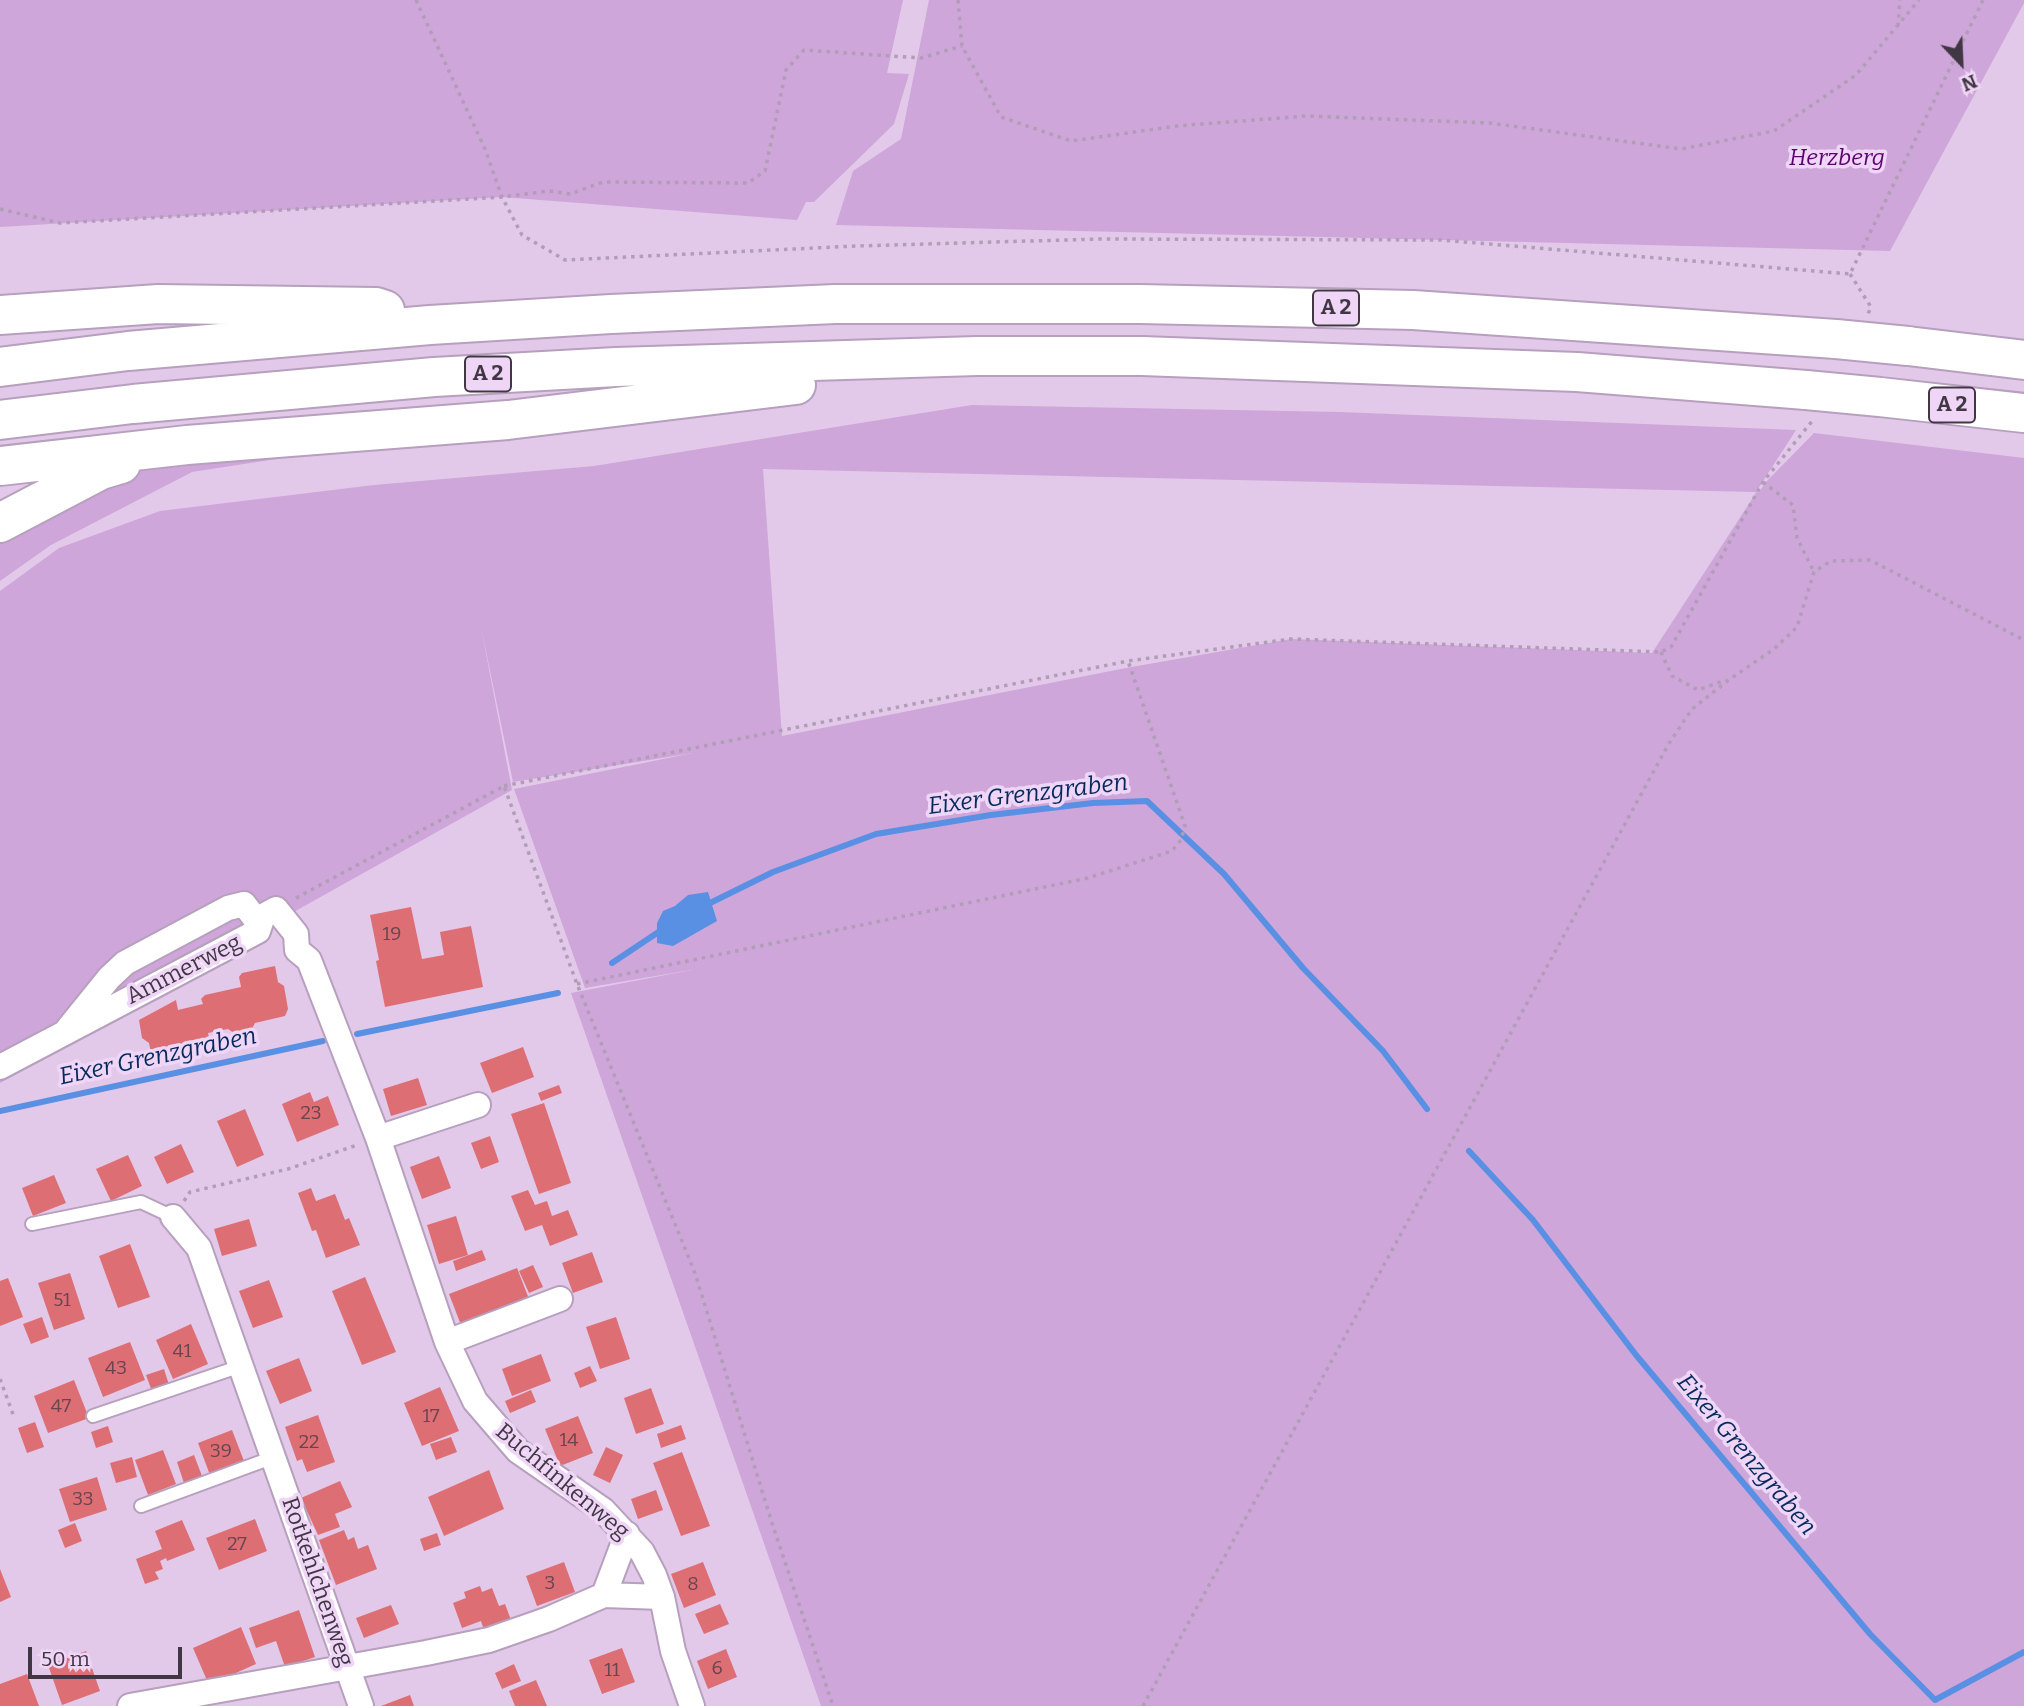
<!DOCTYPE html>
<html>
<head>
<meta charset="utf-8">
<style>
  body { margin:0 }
  #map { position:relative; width:2024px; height:1706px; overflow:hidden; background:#e2c9e9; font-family:Bitter,serif }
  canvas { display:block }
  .north { position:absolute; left:1926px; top:28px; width:70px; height:70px; -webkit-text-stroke:5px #efd6f6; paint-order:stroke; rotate:157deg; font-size:19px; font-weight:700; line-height:28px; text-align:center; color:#413744 }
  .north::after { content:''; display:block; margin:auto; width:24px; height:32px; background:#413744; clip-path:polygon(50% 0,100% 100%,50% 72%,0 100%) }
  .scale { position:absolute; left:28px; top:1647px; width:154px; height:32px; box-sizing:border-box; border:4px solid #413744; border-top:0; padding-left:9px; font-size:21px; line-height:24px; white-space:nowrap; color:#413744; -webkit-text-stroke:5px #efd6f6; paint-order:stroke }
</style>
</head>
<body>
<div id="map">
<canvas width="2024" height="1706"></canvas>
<div class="north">N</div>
<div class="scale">50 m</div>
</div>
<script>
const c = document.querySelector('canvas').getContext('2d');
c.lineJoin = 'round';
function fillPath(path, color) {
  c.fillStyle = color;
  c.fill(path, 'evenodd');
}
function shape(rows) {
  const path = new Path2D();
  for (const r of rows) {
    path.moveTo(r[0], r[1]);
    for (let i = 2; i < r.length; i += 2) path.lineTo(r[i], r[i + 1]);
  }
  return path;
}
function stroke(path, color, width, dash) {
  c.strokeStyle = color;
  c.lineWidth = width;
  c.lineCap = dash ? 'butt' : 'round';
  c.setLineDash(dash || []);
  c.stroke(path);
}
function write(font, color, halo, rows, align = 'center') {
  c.font = font + ' Bitter,serif';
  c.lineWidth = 7;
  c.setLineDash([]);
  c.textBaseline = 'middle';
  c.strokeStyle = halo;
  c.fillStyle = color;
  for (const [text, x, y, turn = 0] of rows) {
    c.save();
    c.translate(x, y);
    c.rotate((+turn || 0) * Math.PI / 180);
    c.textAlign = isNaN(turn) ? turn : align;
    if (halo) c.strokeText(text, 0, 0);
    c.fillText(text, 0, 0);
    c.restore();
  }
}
const green = shape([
  [0,0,903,0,887,73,909,74,894,124,814,202,806,202,797,220,502,197,0,227],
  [929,0,2024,0,2024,3,1890,251,836,225,853,171,901,139],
  [972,405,1340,412,1796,430,1756,492,1759,493,1764,484,1814,433,2024,458,2024,1706,821,1706,571,993,697,969,585,988,514,789,693,753,513,782,481,627,512,790,299,909,0,1083,0,591,59,548,160,511,374,485,594,466],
  [763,469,1755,492,1756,493,1652,653,1291,639,1126,668,782,736],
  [455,441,289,457,192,472,51,545,0,581,0,534,98,482,151,468,201,459]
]);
const water = shape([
  [708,892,717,921,673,946,657,943,657,923,663,911,675,906,688,895]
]);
const stream = shape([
  [706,905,773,872,876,834,991,815,1093,803,1147,801,1224,874,1303,968,1383,1051,1427,1109],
  [612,963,663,929],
  [357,1034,558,993],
  [0,1111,323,1041],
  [1469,1151,1533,1220,1636,1355,1870,1634,1935,1700,2024,1652]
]);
const building = shape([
  [411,907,422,959,444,955,440,932,471,926,483,987,385,1007,376,961,379,960,370,915],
  [275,966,278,982,284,986,288,1009,285,1016,255,1023,250,1032,237,1035,228,1029,208,1033,211,1046,152,1058,149,1043,142,1038,139,1020,176,1000,178,1010,203,1004,201,999,205,995,241,987,239,977,242,973],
  [523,1047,534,1077,492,1093,480,1063],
  [418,1078,427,1105,391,1116,383,1089],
  [559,1085,562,1093,541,1101,538,1093],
  [310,1092,314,1102,328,1096,339,1125,297,1142,282,1104],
  [544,1103,571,1183,539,1194,511,1114],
  [245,1109,264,1155,237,1167,217,1121],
  [490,1136,499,1162,481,1169,471,1143],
  [181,1144,194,1172,167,1184,154,1157],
  [128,1155,142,1186,111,1201,96,1169],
  [439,1156,451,1188,422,1199,410,1167],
  [54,1175,66,1203,33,1216,22,1188],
  [311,1188,316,1201,335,1194,345,1220,349,1218,360,1245,326,1258,316,1230,312,1231,298,1193],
  [528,1190,535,1205,547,1201,552,1216,568,1210,578,1235,550,1246,542,1225,525,1231,511,1196],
  [456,1216,468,1255,439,1264,427,1225],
  [249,1219,257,1246,222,1256,214,1229],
  [130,1244,150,1297,118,1308,99,1256],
  [482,1250,486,1260,456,1271,453,1261],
  [592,1252,603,1282,573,1293,562,1263],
  [533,1265,543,1287,529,1293,519,1271],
  [517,1268,529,1299,461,1325,449,1294],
  [70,1273,85,1319,54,1330,38,1283],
  [365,1277,396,1352,362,1365,332,1291],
  [8,1278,23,1317,0,1326,0,1281],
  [269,1280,283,1317,253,1328,239,1291],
  [42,1317,49,1337,31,1344,23,1324],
  [616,1317,630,1359,600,1369,586,1327],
  [191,1324,208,1364,173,1379,156,1340],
  [130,1342,145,1380,103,1397,88,1358],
  [541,1354,551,1381,512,1396,502,1369],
  [299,1358,312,1391,280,1404,266,1371],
  [590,1366,597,1381,580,1388,574,1373],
  [164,1369,170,1388,153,1394,146,1375],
  [74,1380,89,1418,48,1433,34,1396],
  [440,1387,459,1431,422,1446,404,1403],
  [651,1388,664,1424,636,1434,624,1398],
  [531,1390,536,1402,510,1413,505,1401],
  [318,1415,335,1462,307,1472,302,1459,297,1461,285,1427],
  [578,1416,593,1453,560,1466,545,1429],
  [35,1422,44,1447,27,1453,18,1428],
  [681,1425,686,1439,661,1448,657,1434],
  [108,1426,113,1442,96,1448,91,1432],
  [232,1430,244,1461,210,1475,198,1443],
  [451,1437,457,1452,436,1460,430,1444],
  [606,1447,623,1455,610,1483,593,1475],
  [163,1450,176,1484,148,1495,135,1460],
  [682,1452,710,1526,681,1536,653,1463],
  [194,1455,202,1476,184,1483,177,1462],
  [132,1457,137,1477,116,1483,110,1463],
  [489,1470,504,1509,444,1536,428,1497],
  [97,1477,107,1510,70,1522,59,1489],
  [340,1481,352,1507,335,1514,340,1527,318,1535,301,1498],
  [656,1490,663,1510,638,1519,631,1499],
  [255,1519,267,1551,219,1570,206,1538],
  [182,1520,195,1550,167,1561,166,1558,160,1561,163,1569,155,1572,159,1579,145,1584,136,1559,162,1549,155,1531],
  [75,1523,82,1541,65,1548,58,1530],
  [344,1530,348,1540,354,1537,358,1549,368,1545,377,1569,336,1585,319,1540],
  [437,1533,441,1545,424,1551,420,1539],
  [564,1562,575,1592,537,1606,526,1576],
  [703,1562,716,1595,684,1608,671,1574],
  [0,1569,11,1597,0,1602],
  [480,1586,482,1592,492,1588,499,1606,505,1604,511,1620,484,1630,481,1621,462,1628,453,1603,466,1598,464,1592],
  [720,1604,729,1624,704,1634,695,1614],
  [391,1605,399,1624,364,1638,356,1618],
  [299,1610,315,1657,285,1667,276,1641,256,1648,249,1628],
  [241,1627,256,1664,209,1685,193,1648],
  [622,1648,635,1682,602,1694,589,1660],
  [726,1649,737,1677,708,1689,697,1661],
  [86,1651,100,1691,62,1705,48,1665],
  [514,1664,521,1681,502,1689,495,1673],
  [27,1674,39,1706,0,1706,0,1684],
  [536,1680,547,1706,515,1706,509,1691],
  [410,1695,414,1706,381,1706]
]);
const path = shape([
  [416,0,485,149,502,197,522,235,565,260,856,246,1099,239,1441,240,1850,274,1983,0],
  [958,0,962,46,1001,117,1071,141,1177,126,1306,116,1490,123,1681,149,1774,131,1856,75,1919,0],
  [1898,26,1900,0],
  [0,209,60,223,502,197,549,191,570,194,603,182,748,183,765,171,786,70,804,50,921,58,962,46],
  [1850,274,1871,307,1868,314],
  [1763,482,1793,505,1797,538,1814,572],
  [1661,652,1672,676,1698,690,1726,680],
  [504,786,1128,661,1291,639,1661,652,1671,647,1763,482,1813,420],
  [296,898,504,786,577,984,695,1273,771,1520,833,1706],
  [577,984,1088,878,1172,851,1181,840,1185,826,1128,661],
  [184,1201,190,1192,288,1169,357,1145],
  [0,1379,14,1417],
  [1143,1706,1668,745,1692,709,1730,679,1774,649,1797,627,1814,572,1831,561,1870,560,2024,640]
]);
const lane = shape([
  [32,1224,141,1202,173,1217],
  [93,1416,241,1366],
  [141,1506,274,1457]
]);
const street = shape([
  [256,920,276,909,296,934,297,950,309,960,378,1138,447,1342,475,1401,518,1451,603,1510,642,1552,654,1575,662,1597,673,1651,692,1706],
  [0,1067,258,931,261,922,256,920,244,904,228,908,125,963,109,978,67,1030],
  [378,1138,478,1105],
  [173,1217,199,1248,361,1706],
  [447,1342,560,1299],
  [604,1595,627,1534],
  [130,1706,426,1653,489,1640,549,1619,604,1595,662,1597]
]);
const highway = shape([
  [0,315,158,304,376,307,385,310],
  [1908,346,2024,360],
  [0,367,128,351,430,325,611,314,835,304,1140,304,1413,310,1836,339],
  [1880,397,2024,413],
  [0,420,133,404,434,377,616,367,977,356,1142,356,1577,372,1806,390],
  [0,466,187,445,508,420,796,385],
  [0,523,101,470,121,464]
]);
const highwayBridge = shape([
  [1836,339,1908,346],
  [1806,390,1880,397]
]);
const numberNames = [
  ["19",392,935],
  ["23",311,1114],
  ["51",62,1301],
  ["41",182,1352],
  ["43",116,1369],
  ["47",61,1407],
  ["17",431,1417],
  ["14",569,1441],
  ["22",309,1443],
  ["39",221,1452],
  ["33",83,1500],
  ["27",237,1545],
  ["3",550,1584],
  ["8",693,1585],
  ["6",717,1669],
  ["11",612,1671]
];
const shields = [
  [1336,308,46],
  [488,374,46],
  [1952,405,46]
];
const shieldNames = [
  ["A 2",1336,308],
  ["A 2",488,374],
  ["A 2",1952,405]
];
const parkNames = [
  ["Herzberg",1837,159]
];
const streetNames = [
  ["Ammerweg",184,970,-27],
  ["Buchfinkenweg",562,1482,40],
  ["Rotkehlchenweg",317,1582,71]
];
const waterNames = [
  ["Eixer Grenzgraben",1028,795,-7],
  ["Eixer Grenzgraben",158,1057,-12],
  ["Eixer Grenzgraben",1746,1455,50]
];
fillPath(green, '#cea6d9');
fillPath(water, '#5990e4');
stroke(stream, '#5990e4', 6);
fillPath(building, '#dd6e73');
stroke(lane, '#b79fbe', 16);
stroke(street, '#b79fbe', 28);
stroke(highway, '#b79fbe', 42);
stroke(path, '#b19db7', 3.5, [3.5, 5]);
stroke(lane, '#fff', 12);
stroke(street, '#fff', 24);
stroke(highway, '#fff', 38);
stroke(highwayBridge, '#b79fbe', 42, []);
stroke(highwayBridge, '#fff', 38);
write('19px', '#684550', null, numberNames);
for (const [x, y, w] of shields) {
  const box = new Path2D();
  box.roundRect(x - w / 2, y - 17.5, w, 35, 5);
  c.fillStyle = '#efd6f6';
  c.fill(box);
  stroke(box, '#413744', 2);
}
write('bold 21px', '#413744', null, shieldNames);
write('italic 23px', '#5b006f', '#efd6f6', parkNames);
write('23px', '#413744', '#efd6f6', streetNames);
write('italic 24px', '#05295d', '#efd6f6', waterNames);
</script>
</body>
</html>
